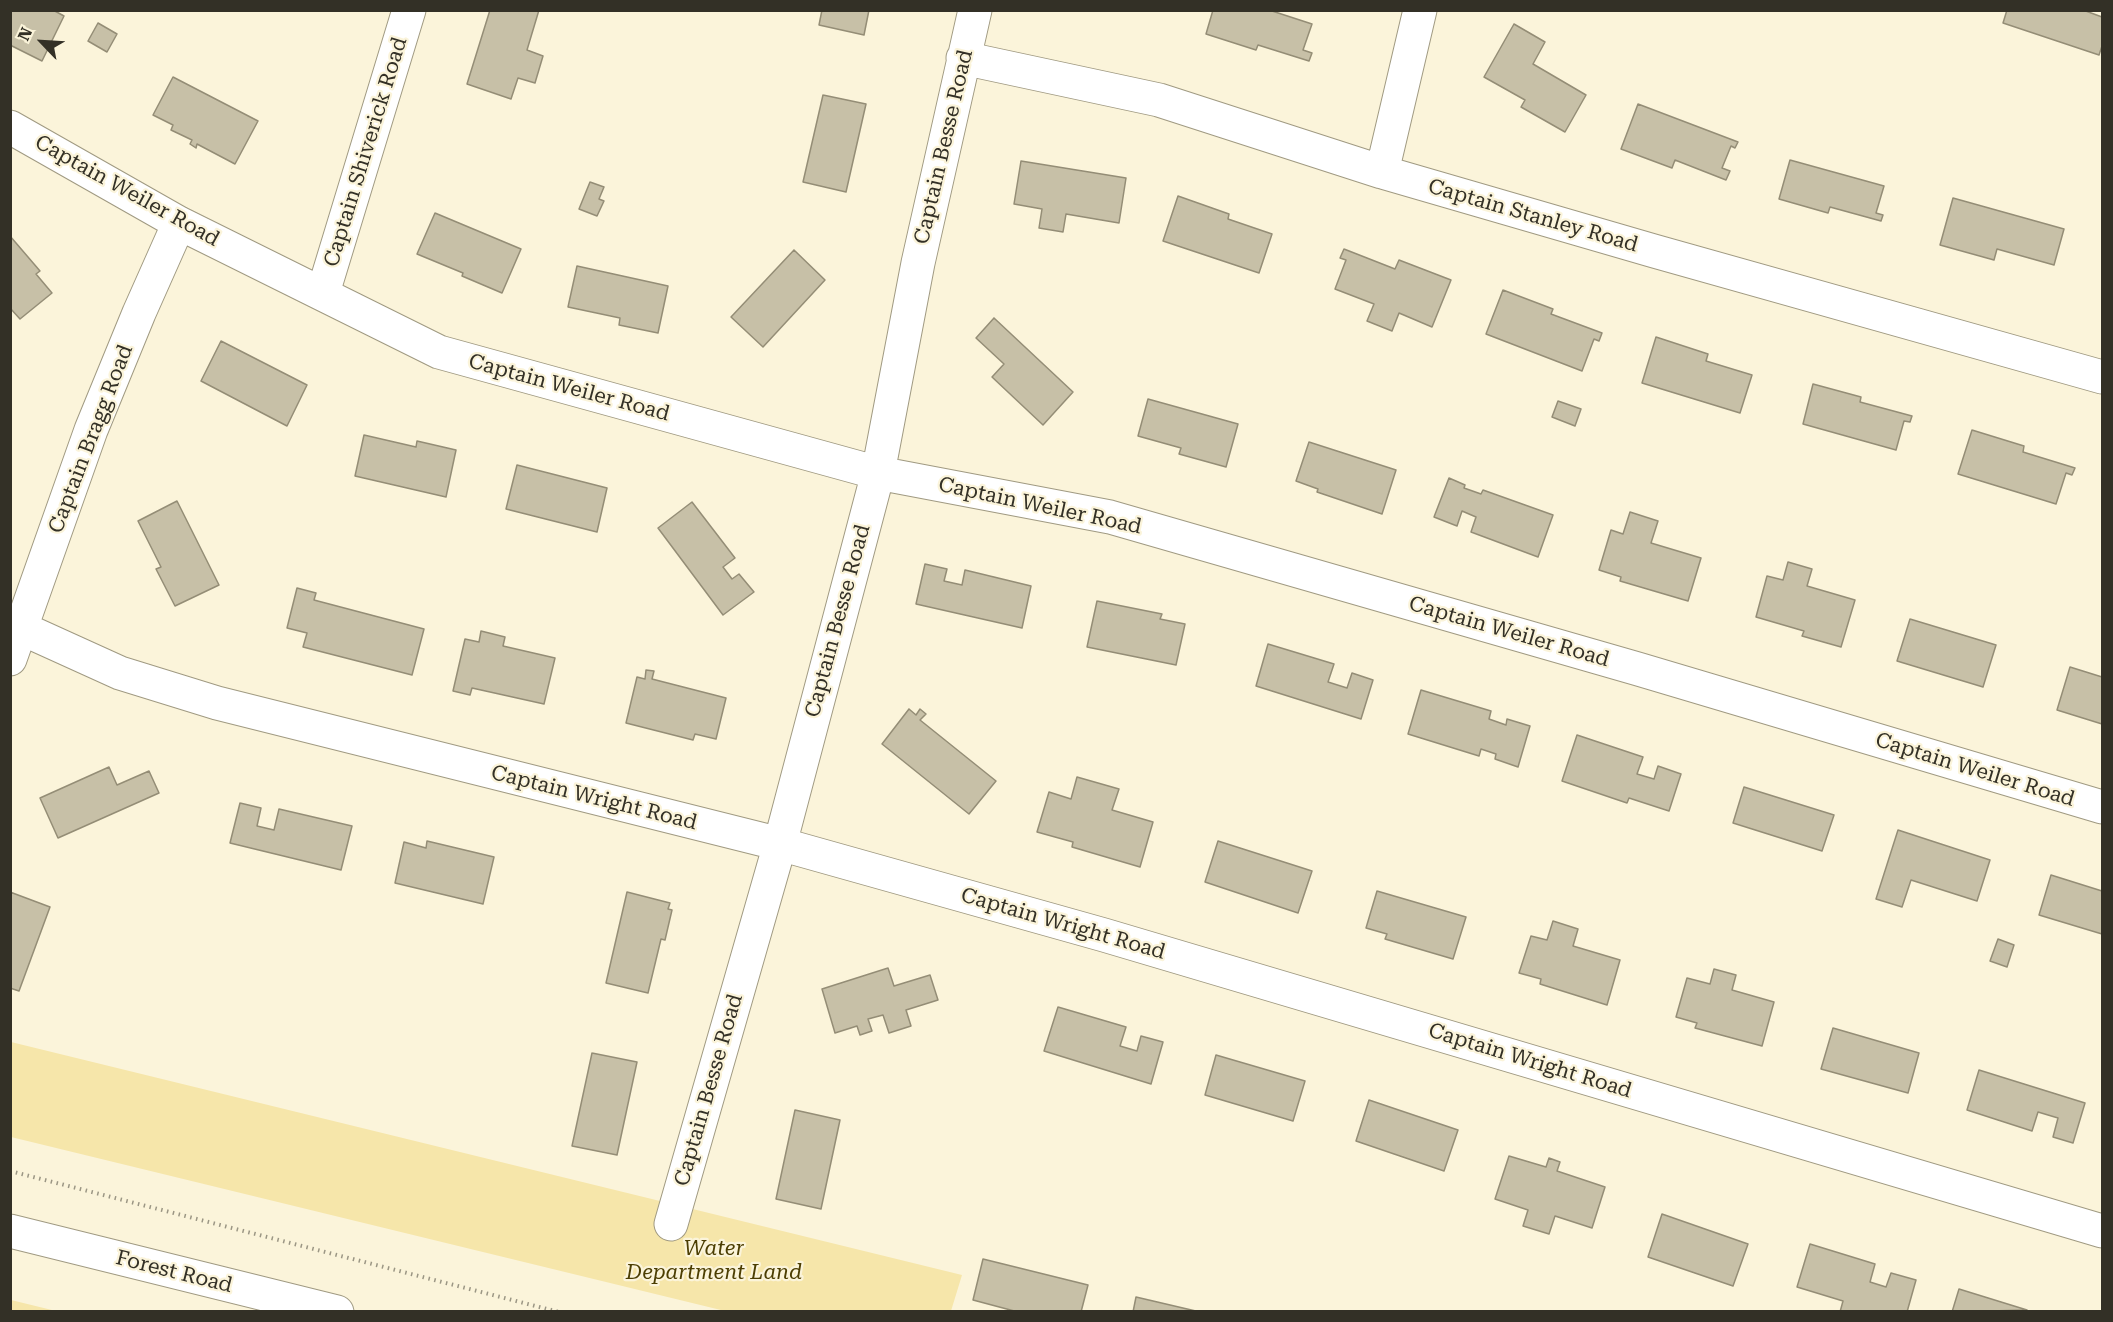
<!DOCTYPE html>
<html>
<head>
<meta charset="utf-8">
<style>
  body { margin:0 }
  #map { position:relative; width:2113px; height:1322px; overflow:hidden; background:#fbf4da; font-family:"Roboto Serif",serif }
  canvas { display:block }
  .frame { position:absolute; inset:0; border:12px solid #333026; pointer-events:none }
  .north { position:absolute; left:12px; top:12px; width:60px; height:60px; -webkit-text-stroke:4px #fbf4da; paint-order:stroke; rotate:295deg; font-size:16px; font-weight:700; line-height:24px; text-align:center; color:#333026 }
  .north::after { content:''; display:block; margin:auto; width:21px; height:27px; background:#333026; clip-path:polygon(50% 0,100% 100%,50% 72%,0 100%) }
</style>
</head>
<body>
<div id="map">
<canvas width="2113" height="1322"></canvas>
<div class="frame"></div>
<div class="north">N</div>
</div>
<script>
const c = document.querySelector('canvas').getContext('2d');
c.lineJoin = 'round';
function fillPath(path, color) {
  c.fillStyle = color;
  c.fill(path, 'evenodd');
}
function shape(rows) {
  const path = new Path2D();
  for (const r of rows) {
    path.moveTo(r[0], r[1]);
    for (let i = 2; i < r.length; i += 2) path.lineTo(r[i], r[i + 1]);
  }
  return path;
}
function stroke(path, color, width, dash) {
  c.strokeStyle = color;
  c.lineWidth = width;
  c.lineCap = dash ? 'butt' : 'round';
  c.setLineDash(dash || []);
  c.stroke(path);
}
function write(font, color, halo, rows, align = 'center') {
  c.font = font + ' "Roboto Serif",serif';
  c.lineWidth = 4.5;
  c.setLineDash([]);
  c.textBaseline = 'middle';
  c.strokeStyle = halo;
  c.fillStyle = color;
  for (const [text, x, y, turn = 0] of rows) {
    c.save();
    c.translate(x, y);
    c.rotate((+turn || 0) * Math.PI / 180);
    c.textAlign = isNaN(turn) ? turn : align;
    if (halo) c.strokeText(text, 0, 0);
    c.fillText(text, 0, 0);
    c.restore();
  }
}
const green = shape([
  [11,1042,962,1275,951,1311,725,1311,11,1137],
  [11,1300,56,1311,11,1311]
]);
const building = shape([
  [10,10,53,10,64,16,42,61,10,45,10,10],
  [490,10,539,10,527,50,543,56,535,83,518,78,511,99,467,84,490,10],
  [822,10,869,10,864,35,819,25,822,10],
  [1213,10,1269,10,1312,24,1303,50,1312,53,1309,61,1258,45,1256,50,1206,34,1213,10],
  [2007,10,2083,10,2102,17,2102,46,2099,55,2003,23,2007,10],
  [98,23,117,34,107,52,88,41,98,23],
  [1514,24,1545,42,1533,64,1586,95,1565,132,1521,107,1525,100,1484,77,1514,24],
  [173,77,258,121,235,164,197,144,196,148,190,144,192,140,171,130,173,125,153,115,173,77],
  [823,95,866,104,846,192,803,182,823,95],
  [1638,104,1738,142,1735,148,1731,146,1722,168,1730,171,1726,180,1675,160,1672,168,1621,149,1638,104],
  [1790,160,1884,186,1876,213,1883,215,1881,221,1830,207,1828,213,1779,199,1790,160],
  [1021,161,1126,178,1119,223,1066,214,1063,232,1039,228,1042,209,1014,204,1021,161],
  [590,182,604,187,599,199,604,201,597,216,579,209,590,182],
  [1178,196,1229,214,1228,219,1272,234,1259,273,1163,241,1178,196],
  [1953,198,2064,229,2054,265,1997,249,1994,260,1940,245,1953,198],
  [435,213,521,249,502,293,462,276,463,273,417,254,435,213],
  [10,236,40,271,36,274,52,293,20,319,10,308,10,236],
  [1344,249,1395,269,1399,260,1451,280,1432,327,1399,313,1392,331,1367,321,1374,304,1335,289,1346,260,1340,258,1344,249],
  [794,250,825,280,763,347,731,317,794,250],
  [577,266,668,286,658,333,619,325,620,318,568,307,577,266],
  [1503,290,1553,309,1551,314,1602,333,1599,341,1594,339,1582,371,1486,334,1503,290],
  [994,318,1073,392,1043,425,992,377,1004,364,976,338,994,318],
  [1656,337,1708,354,1706,361,1752,375,1740,413,1642,383,1656,337],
  [221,341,307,385,287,426,201,381,221,341],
  [1813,384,1861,397,1860,402,1912,416,1910,422,1904,421,1896,450,1803,424,1813,384],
  [1148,399,1238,424,1226,467,1179,454,1181,448,1138,436,1148,399],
  [1558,401,1581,409,1575,426,1552,417,1558,401],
  [1972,430,2024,446,2023,452,2075,468,2072,475,2066,473,2056,504,1958,474,1972,430],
  [364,435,416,447,417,441,456,450,446,497,355,476,364,435],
  [1309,442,1396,470,1382,514,1317,492,1318,489,1296,481,1309,442],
  [517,465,607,488,597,532,506,509,517,465],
  [1449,478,1465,485,1464,488,1481,494,1483,490,1553,515,1538,557,1471,532,1476,517,1462,511,1457,526,1434,517,1449,478],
  [177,501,219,585,175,606,156,569,161,567,138,521,177,501],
  [692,502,735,558,723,567,732,579,739,574,754,592,723,615,658,528,692,502],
  [1630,512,1658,521,1651,543,1701,558,1688,601,1620,581,1621,577,1599,570,1611,530,1623,534,1630,512],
  [1788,562,1812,569,1807,586,1855,600,1841,647,1802,636,1804,631,1756,617,1767,576,1783,580,1788,562],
  [925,564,947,569,944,581,962,585,965,570,1031,586,1022,628,916,604,925,564],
  [297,588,316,593,314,600,424,629,412,675,303,647,307,633,287,628,297,588],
  [1097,601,1162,614,1160,619,1185,624,1176,665,1087,647,1097,601],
  [1910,619,1996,645,1983,687,1897,661,1910,619],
  [481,631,505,637,503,646,555,658,544,704,472,688,470,695,453,691,465,639,479,642,481,631],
  [1268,644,1334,664,1328,682,1347,688,1352,673,1373,680,1361,719,1256,686,1268,644],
  [2070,667,2102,677,2102,724,2057,710,2070,667],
  [646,670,654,671,652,679,726,698,716,739,695,734,693,740,626,723,637,677,645,679,646,670],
  [1421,690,1491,711,1489,719,1506,725,1507,719,1530,726,1518,767,1495,759,1496,754,1481,749,1479,756,1408,734,1421,690],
  [909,709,916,715,920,709,926,714,920,720,996,781,969,814,882,744,909,709],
  [1577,735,1643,757,1637,774,1654,779,1658,766,1681,774,1669,811,1629,798,1627,803,1562,781,1577,735],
  [109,767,117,785,149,771,159,793,58,838,40,798,109,767],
  [1077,777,1119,789,1112,810,1153,822,1140,867,1072,847,1073,842,1037,832,1049,792,1071,799,1077,777],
  [1744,787,1834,815,1822,851,1733,823,1744,787],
  [240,803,261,808,257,826,274,830,279,809,352,826,341,870,230,843,240,803],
  [1898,830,1990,860,1977,901,1911,880,1902,907,1876,899,1898,830],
  [427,841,494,857,483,904,395,883,404,842,426,848,427,841],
  [1218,841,1312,871,1298,913,1205,882,1218,841],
  [2051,875,2102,891,2102,934,2039,915,2051,875],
  [1377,891,1466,917,1453,959,1385,939,1387,934,1366,928,1377,891],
  [10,892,50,907,19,991,10,988,10,892],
  [627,892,670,903,668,909,672,910,665,940,661,939,648,993,606,983,627,892],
  [1553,921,1578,929,1573,946,1620,960,1607,1005,1540,984,1541,979,1519,973,1531,936,1547,940,1553,921],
  [1998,939,2014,945,2007,967,1990,961,1998,939],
  [888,968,894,986,930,975,938,1000,906,1010,911,1026,889,1033,883,1015,868,1019,872,1031,860,1035,857,1026,835,1033,822,989,888,968],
  [1714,969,1736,975,1732,990,1774,1002,1762,1046,1695,1028,1697,1023,1676,1017,1687,978,1710,984,1714,969],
  [1058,1007,1126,1027,1120,1046,1137,1051,1141,1036,1163,1042,1151,1084,1044,1051,1058,1007],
  [1833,1028,1919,1053,1908,1093,1821,1069,1833,1028],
  [592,1053,637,1062,617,1155,572,1146,592,1053],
  [1216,1055,1305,1081,1293,1121,1205,1095,1216,1055],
  [1979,1070,2085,1103,2073,1143,2053,1137,2058,1118,2038,1112,2032,1131,1967,1110,1979,1070],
  [1369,1100,1458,1130,1444,1171,1356,1141,1369,1100],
  [795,1110,840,1120,821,1209,776,1199,795,1110],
  [1509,1156,1546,1167,1549,1158,1560,1162,1557,1171,1605,1187,1592,1228,1555,1216,1549,1234,1523,1226,1528,1210,1495,1199,1509,1156],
  [1662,1214,1748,1244,1733,1286,1648,1257,1662,1214],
  [1810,1244,1875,1264,1870,1282,1886,1287,1891,1273,1916,1280,1907,1312,1840,1312,1843,1301,1797,1287,1810,1244],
  [983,1259,1088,1285,1081,1312,1018,1312,973,1300,983,1259],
  [1959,1289,2027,1310,1952,1312,1959,1289],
  [1136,1297,1200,1312,1133,1312,1136,1297]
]);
const path = shape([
  [10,1171,559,1312]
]);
const minor = shape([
  [963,58,1159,100,1382,172,1654,251,2102,377],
  [10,127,179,223,439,352,878,473,1110,517,1638,669,2102,807],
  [1382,172,1420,10],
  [323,293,409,10],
  [23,629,120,673,217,703,780,844,1104,935,2102,1231],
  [10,659,91,430,139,313,179,223],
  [671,1224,780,844,878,473,918,263,975,10]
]);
const major = shape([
  [10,1231,337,1312]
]);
const streetNames = [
  ["Captain Besse Road",944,147,-77],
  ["Captain Shiverick Road",366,152,-73],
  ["Captain Weiler Road",127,191,29],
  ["Captain Stanley Road",1533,216,16],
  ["Captain Weiler Road",569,388,15],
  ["Captain Bragg Road",91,439,-69],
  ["Captain Weiler Road",1040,506,12],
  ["Captain Besse Road",838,621,-75],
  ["Captain Weiler Road",1509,632,16],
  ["Captain Weiler Road",1975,770,17],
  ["Captain Wright Road",594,798,14],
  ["Captain Wright Road",1063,924,16],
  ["Captain Wright Road",1530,1061,17],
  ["Captain Besse Road",709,1090,-74],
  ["Forest Road",174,1272,14]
];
const parkNames = [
  ["Water",714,1249],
  ["Department Land",714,1273]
];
fillPath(green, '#f6e6aa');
fillPath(building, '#c7c0a7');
stroke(building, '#948d76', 1.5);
stroke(minor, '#a09a82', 35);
stroke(major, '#a09a82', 35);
stroke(path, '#9b9684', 4, [1.5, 4.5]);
stroke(minor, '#fff', 33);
stroke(major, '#fff', 33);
write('21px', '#333026', '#fbf4da', streetNames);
write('italic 21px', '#4c3e02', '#fbf4da', parkNames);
</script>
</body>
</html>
